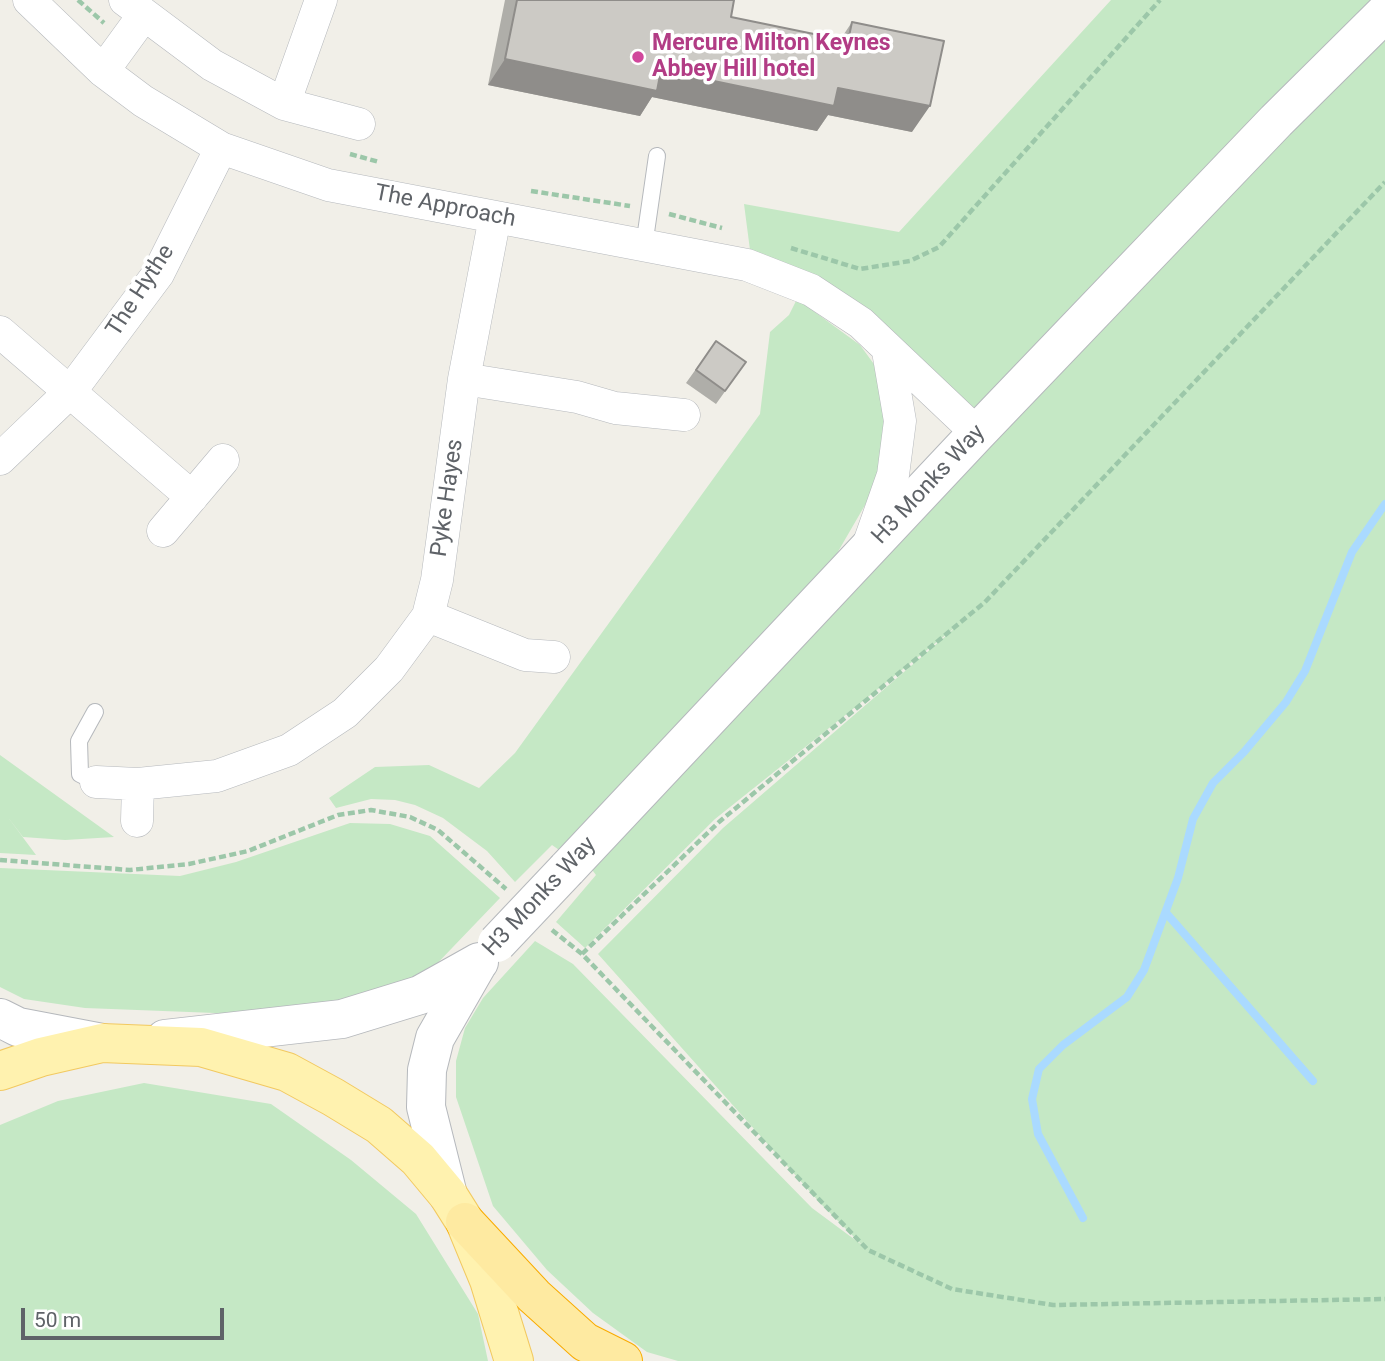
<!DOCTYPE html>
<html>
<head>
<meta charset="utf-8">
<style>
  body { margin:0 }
  #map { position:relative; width:1385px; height:1361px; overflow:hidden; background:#f1efe8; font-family:Roboto,sans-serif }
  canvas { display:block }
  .scale { position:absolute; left:21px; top:1308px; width:203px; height:32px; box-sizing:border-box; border:4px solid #5f6368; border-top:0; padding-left:9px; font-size:21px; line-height:24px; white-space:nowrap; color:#5f6368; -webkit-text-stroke:5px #fff; paint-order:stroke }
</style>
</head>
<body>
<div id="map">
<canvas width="1385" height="1361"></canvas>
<div class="scale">50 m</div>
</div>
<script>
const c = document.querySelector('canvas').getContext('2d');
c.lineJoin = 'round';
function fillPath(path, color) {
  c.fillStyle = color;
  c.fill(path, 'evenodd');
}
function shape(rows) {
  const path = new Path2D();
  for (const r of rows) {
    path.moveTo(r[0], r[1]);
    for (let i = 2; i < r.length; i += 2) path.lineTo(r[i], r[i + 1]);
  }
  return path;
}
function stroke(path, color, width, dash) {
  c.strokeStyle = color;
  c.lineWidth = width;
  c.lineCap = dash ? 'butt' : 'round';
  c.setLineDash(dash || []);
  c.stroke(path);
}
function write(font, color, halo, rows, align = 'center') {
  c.font = font + ' Roboto,sans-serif';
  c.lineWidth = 7;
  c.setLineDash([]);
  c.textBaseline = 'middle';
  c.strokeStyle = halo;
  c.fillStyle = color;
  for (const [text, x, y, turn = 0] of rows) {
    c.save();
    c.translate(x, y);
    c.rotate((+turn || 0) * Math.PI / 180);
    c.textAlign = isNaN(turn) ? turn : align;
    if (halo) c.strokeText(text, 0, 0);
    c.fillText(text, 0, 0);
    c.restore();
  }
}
const green = shape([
  [1111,0,1385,0,1385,1361,678,1361,647,1352,593,1313,547,1270,493,1206,456,1097,456,1061,465,1028,483,998,535,941,573,964,812,1208,862,1245,821,1204,598,954,723,828,962,622,715,819,585,948,556,922,596,875,590,867,977,433,750,250,744,204,899,232],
  [797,299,860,345,879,371,889,421,883,474,832,562,562,852,552,845,515,882,487,851,443,818,415,805,395,800,371,799,336,808,329,798,375,767,429,765,479,788,515,753,760,414,770,332,789,315],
  [0,755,114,837,65,840,23,837,7,816,36,855,0,853],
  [350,823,390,824,430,836,500,898,429,972,343,1008,241,1014,85,1008,24,999,0,987,0,868,180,876,236,862],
  [144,1083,271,1104,351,1160,416,1214,478,1314,488,1361,0,1361,0,1125,58,1101]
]);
const stream = shape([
  [1167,914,1313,1081],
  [1083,1218,1038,1134,1032,1099,1039,1069,1063,1045,1127,997,1144,970,1178,878,1193,819,1213,783,1244,752,1286,702,1305,671,1352,552,1385,504]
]);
const path = shape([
  [78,0,104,23],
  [350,154,379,162],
  [531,191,630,206],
  [669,214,722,228],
  [791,248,860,269,910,261,939,247,1160,0],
  [0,860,130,870,189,864,248,851,338,815,371,810,410,817,438,830,506,889],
  [552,930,582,954,868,1250,952,1289,1053,1305,1385,1299],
  [582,954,719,822,985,602,1385,182]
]);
const service = shape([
  [644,246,657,156],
  [95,712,79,741,80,774,96,782]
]);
const minor = shape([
  [29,0,103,71,143,101,221,148,328,185,747,265,811,290,861,323,977,433],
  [125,0,212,65,284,104,359,124],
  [103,71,143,16],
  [284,104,321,0],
  [0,332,192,497],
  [464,379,577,397,615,408,684,415],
  [0,459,70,392,158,274,221,148],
  [163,531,223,460],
  [868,546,893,475,900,421,888,351],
  [428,616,525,655,554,657],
  [96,782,138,784,217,776,289,750,345,713,389,669,428,616,437,580,464,379,495,217],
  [137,821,138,784]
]);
const tertiary = shape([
  [567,869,977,433,1276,121,1385,13],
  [0,1018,18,1027,102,1043],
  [165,1039,342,1019,420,995,479,962],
  [448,1195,426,1107,427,1070,435,1038,478,963]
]);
const primary = shape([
  [0,1071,41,1057,102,1043,201,1047,287,1072,333,1097,379,1125,418,1159,448,1195,465,1222,489,1280,514,1361]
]);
const trunk = shape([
  [465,1222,534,1296,585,1342,623,1361]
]);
const tertiaryBridge = shape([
  [497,943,567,869]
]);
const wall = shape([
  [505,0,734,0,731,17,840,40,852,22,912,132,828,115,817,131,652,97,640,116,488,85],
  [716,341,746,362,716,404,686,383]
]);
const shadedWall = shape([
  [505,59,661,70,838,88,930,106,912,132,828,115,817,131,652,97,640,116,488,85]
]);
const building = shape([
  [517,0,734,0,731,17,848,41,852,22,944,41,930,106,838,88,834,106,661,70,657,91,505,59,517,0],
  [716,341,746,362,725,391,696,370,716,341]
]);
const markers = [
  [638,57,7,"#d1479c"]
];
const hotelNames = [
  ["Mercure Milton Keynes",652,44],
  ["Abbey Hill hotel",652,70]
];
const streetNames = [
  ["The Approach",445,207,11],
  ["The Hythe",141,291,-57],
  ["H3 Monks Way",929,485,-47],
  ["Pyke Hayes",448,498,-82],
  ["H3 Monks Way",540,897,-47]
];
fillPath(green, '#c5e8c5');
stroke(stream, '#aadaff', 8);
stroke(service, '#b5b8bc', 18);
stroke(minor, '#b5b8bc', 33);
stroke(tertiary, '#b5b8bc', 40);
stroke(primary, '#f2c960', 40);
stroke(trunk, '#f9ab00', 40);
stroke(path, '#9cc7a9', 4.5, [7, 3.5]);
stroke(service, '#fff', 16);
stroke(minor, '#fff', 32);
stroke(tertiary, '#fff', 38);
stroke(primary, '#fff2af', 38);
stroke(trunk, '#feeaa1', 38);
stroke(tertiaryBridge, '#b5b8bc', 40, []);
stroke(tertiaryBridge, '#fff', 38);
fillPath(wall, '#afaea9');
fillPath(shadedWall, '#8f8d8a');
fillPath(building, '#cccac5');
stroke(building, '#8f8d8a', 2);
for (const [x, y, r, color] of markers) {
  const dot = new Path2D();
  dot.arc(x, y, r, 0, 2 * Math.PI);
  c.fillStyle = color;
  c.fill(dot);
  stroke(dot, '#fff', 2.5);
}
write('bold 23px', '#b23c85', '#fff', hotelNames, 'left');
write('23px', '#5f6368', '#fff', streetNames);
</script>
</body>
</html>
